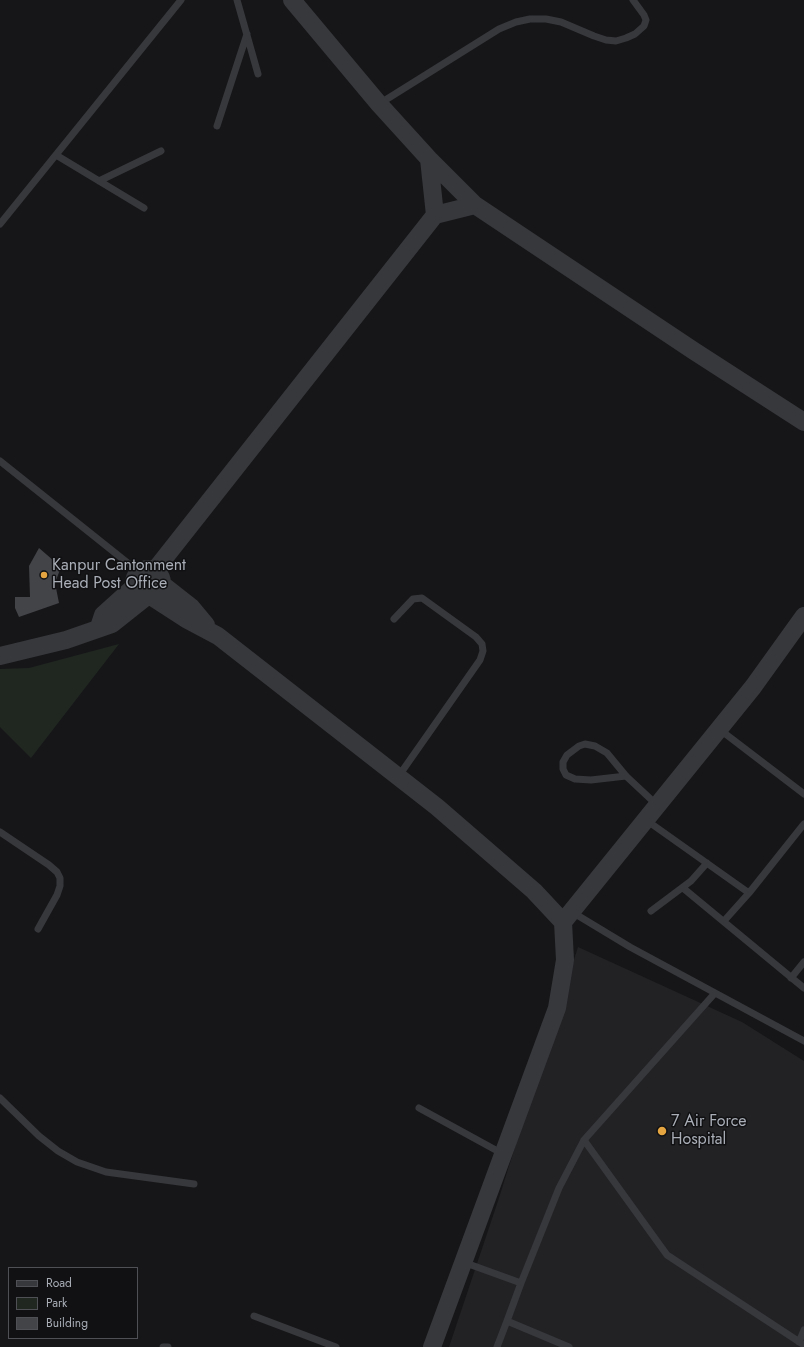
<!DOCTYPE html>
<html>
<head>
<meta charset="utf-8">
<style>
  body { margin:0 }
  #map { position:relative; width:804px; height:1347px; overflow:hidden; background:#161618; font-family:Jost,sans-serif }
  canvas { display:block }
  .legend { position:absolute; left:8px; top:1267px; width:130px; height:72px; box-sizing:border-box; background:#111113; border:1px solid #4e5055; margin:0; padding:5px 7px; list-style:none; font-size:12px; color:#a9aeb7 }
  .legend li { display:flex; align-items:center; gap:8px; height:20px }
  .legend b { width:20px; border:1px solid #4e5055 }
</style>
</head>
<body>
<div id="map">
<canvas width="804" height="1347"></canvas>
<ul class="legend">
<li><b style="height:5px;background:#37383c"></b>Road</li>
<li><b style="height:11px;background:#202721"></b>Park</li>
<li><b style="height:11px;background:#434448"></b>Building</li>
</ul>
</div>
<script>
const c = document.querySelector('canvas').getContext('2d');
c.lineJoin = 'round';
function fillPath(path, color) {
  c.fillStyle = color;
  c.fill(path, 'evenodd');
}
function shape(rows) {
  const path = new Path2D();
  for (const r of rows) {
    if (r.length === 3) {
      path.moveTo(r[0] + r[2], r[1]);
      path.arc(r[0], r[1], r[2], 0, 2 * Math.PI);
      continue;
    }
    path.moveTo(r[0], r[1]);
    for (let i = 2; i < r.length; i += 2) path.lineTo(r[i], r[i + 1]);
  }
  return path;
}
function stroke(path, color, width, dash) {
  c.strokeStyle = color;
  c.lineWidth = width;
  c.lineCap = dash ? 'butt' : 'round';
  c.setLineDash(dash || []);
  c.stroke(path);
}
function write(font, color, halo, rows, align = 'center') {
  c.font = font + ' Jost,sans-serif';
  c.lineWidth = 3;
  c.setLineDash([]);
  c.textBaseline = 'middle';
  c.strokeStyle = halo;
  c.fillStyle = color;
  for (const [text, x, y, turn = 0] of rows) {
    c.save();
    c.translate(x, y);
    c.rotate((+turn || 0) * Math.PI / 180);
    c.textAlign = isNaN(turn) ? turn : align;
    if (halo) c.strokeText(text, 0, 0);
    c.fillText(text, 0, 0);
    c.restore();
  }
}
const built = shape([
  [578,947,742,1022,804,1061,804,1347,449,1347,498,1201]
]);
const green = shape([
  [119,644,31,758,0,727,0,669,29,668]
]);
const building = shape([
  [39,548,61,567,55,583,59,603,19,617,15,608,15,597,30,597,29,566]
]);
const service = shape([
  [237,0,258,74],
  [379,104,499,29,516,22,530,19,546,19,561,22,594,36,606,40,616,41,626,38,635,34,644,26,646,20,644,15,633,0],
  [217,126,247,34],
  [56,155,144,208],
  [99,181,161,151],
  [0,224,181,0],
  [0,461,139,572],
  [394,619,413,599,422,598,476,637,482,644,483,651,480,660,398,777],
  [719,729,804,794],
  [626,776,591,780,575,779,566,775,563,769,563,762,567,755,579,746,585,744,595,746,607,753,626,776,657,805],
  [646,820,749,893],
  [0,832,49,865,57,872,60,878,60,886,57,895,38,929],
  [683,888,804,988],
  [651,911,691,881,707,863],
  [572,912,630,947,804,1041],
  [724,921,749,893,804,824],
  [791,978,804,962],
  [0,1098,39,1136,58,1151,77,1162,106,1172,194,1184],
  [419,1108,503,1154],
  [584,1140,667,1255,804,1345],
  [463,1262,521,1283],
  [254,1316,336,1347],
  [799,1342,804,1330],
  [163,1347,168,1347],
  [497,1347,507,1321],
  [569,1347,507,1321,521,1283,559,1188,584,1140,715,993]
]);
const tertiary = shape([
  [292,0,379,104,429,159,475,205,694,351,804,422],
  [429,159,435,215],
  [148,583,14],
  [155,570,435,215,475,205],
  [163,585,191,607,206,625],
  [152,597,186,619,218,636,437,807,534,891,563,922,565,960,557,1008,432,1347],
  [99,627,103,615,134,587],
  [0,656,66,640,112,624,146,597],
  [563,922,753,687,804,616]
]);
const markers = [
  [44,575,4,"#e5a641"],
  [662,1131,5,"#e5a641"]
];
const poiNames = [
  ["Kanpur Cantonment",52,566],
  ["Head Post Office",52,584],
  ["7 Air Force",671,1122],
  ["Hospital",671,1140]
];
fillPath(built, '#222225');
fillPath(green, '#202721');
fillPath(building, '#434448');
stroke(service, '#37383c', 7);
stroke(tertiary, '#37383c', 18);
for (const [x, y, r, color] of markers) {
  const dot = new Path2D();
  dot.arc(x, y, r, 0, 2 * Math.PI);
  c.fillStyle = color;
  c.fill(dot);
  stroke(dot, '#111113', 1.5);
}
write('16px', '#a9aeb7', '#111113', poiNames, 'left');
</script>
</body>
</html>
